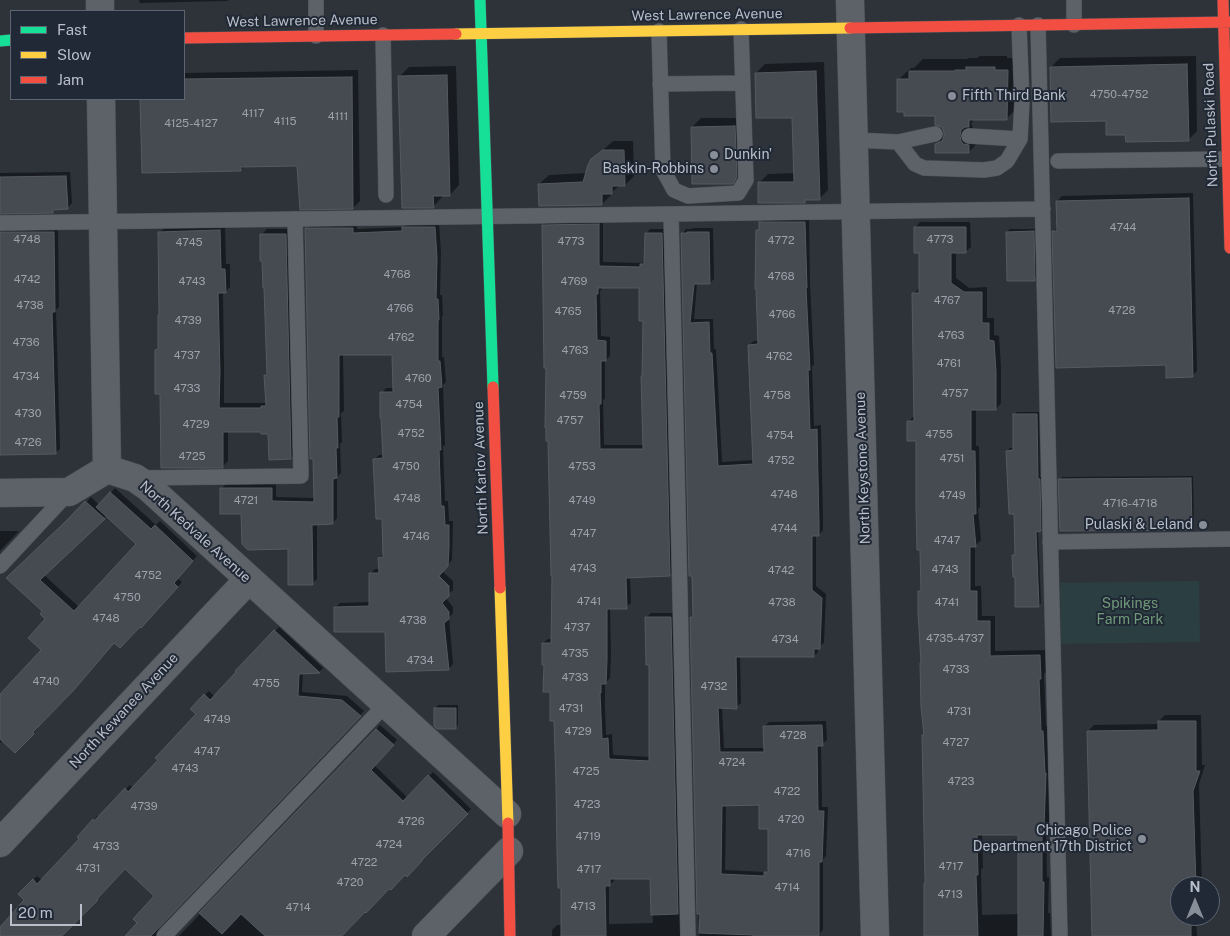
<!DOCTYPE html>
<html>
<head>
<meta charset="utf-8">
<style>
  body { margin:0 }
  #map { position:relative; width:1230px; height:936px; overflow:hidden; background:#2e333a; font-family:"Public Sans",sans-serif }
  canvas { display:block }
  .legend { position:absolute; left:10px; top:10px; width:175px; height:90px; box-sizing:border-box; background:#202935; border:1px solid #5d6571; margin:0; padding:6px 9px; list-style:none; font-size:15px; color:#b8bfca }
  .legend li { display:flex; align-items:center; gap:10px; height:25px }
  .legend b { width:25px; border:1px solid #5d6571 }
  .north { position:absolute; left:1170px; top:876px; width:50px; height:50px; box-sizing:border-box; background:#202935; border:1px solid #5d6571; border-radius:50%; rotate:0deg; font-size:14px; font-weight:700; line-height:20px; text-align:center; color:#b8bfca }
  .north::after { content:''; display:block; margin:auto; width:18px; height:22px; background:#888e98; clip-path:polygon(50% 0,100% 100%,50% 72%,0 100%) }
  .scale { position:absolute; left:10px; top:904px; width:72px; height:22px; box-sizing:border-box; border:2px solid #b8bfca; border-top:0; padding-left:6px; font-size:15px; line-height:18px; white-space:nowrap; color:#b8bfca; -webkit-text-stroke:4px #202935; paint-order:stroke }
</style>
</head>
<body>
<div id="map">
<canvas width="1230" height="936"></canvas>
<ul class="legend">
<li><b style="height:6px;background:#16e098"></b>Fast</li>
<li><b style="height:6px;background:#ffcf43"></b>Slow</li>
<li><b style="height:6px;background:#f24e42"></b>Jam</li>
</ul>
<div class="north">N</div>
<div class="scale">20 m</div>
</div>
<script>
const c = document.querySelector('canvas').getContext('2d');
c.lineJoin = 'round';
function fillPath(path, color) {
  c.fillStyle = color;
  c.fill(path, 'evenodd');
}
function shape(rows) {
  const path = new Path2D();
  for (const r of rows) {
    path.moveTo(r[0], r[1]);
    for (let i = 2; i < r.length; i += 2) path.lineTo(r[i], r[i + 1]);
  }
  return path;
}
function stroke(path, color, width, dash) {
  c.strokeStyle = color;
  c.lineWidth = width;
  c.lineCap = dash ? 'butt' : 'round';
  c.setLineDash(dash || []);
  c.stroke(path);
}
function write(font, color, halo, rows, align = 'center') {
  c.font = font + ' "Public Sans",sans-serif';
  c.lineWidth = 4;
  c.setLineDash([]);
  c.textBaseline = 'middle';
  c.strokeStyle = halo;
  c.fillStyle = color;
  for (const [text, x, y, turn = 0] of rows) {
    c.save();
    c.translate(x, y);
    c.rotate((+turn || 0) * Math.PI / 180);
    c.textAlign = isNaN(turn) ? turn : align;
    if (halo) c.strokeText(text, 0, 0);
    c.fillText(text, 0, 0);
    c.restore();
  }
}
const green = shape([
  [1199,581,1200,642,1061,644,1060,583]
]);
const shadow = shape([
  [139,0,229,0,227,1,140,3],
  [980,56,1007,56,1007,58,1019,58,1019,106,1007,118,976,118,971,123,973,128,981,139,969,152,936,144,945,135,945,131,937,115,898,80,911,68,914,68,923,59,967,59,968,58,977,58],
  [1196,56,1197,131,1188,140,1126,134,1107,119,1051,67,1060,58],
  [824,62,828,190,819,199,807,199,804,202,759,183,768,174,795,173,793,116,756,73,765,64],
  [456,66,459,185,450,195,442,195,442,197,433,207,400,76,409,67],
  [358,70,360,201,353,208,299,165,245,166,241,170,143,172,142,99,184,99,184,73],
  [701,118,744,118,742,173,732,183,692,127],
  [613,141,633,141,634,176,625,185,620,185,611,193,611,195,602,204,539,184,549,175,587,173,592,160],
  [70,172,72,203,68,208,56,209,52,212,0,212,0,173],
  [1193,193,1197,371,1192,376,1054,231,1058,227,1057,201,1062,196],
  [764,218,809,218,810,284,814,365,812,366,814,426,821,425,823,520,823,530,819,535,816,535,816,586,826,594,824,643,818,647,818,652,814,656,740,656,741,703,736,707,722,707,724,748,765,748,765,726,769,722,826,721,827,740,821,745,822,807,828,807,826,856,823,859,823,930,820,933,820,936,699,936,691,618,694,615,682,234,686,229,691,229,693,228,713,228,714,279,710,283,697,283,694,319,713,319,714,349,716,349,722,462,754,460,749,345,754,341,760,341,758,231,760,228,760,223],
  [761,803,769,828,769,868,766,872,725,870,726,804],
  [603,220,603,262,642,263,646,259,646,234,650,229,666,229,674,571,670,575,630,577,631,603,626,607,610,608,611,655,610,678,605,683,605,707,606,735,612,734,613,755,650,757,651,664,646,618,651,613,675,613,684,936,552,936,552,930,557,925,562,925,562,887,555,719,552,691,545,664,543,643,548,639,552,639,553,575,543,226,547,221],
  [602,286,640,286,645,320,645,445,604,445,603,400,605,399,605,361,610,356,610,337,601,336,600,291,602,289],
  [614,877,651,877,653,923,609,924,609,885,614,881],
  [439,222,441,253,440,295,442,295,443,315,442,316,442,357,444,357,446,382,443,385,445,445,443,446,445,501,448,501,449,521,453,521,452,560,442,571,453,581,453,590,445,597,453,607,453,613,449,618,453,664,448,669,386,631,335,608,340,603,371,602,371,573,375,569,380,569,379,558,384,553,383,517,375,459,379,455,384,455,382,393,386,388,394,388,393,354,343,354,344,411,341,413,342,442,340,444,341,473,337,477,337,518,333,523,317,523,317,579,313,583,289,548,242,512,221,489,226,484,276,484,276,497,315,498,306,229,310,224,357,224,357,229,404,227,408,223],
  [920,222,970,222,971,247,965,252,956,252,956,278,969,288,987,287,987,318,994,318,994,335,999,336,1001,366,1001,403,996,409,976,409,976,446,979,446,980,507,978,509,981,540,975,546,975,586,981,586,982,616,995,616,995,651,1045,650,1046,672,1044,674,1046,726,1048,726,1051,768,1049,822,1046,824,1047,877,1049,877,1048,913,1050,913,1051,936,925,936,923,735,925,734,919,592,922,589,917,440,909,421,914,416,914,294,919,288,920,288,920,252,915,228],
  [982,834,1020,834,1020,914,982,915,981,869,983,868],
  [225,225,226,264,230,264,230,287,225,292,223,292,224,366,224,403,266,403,265,375,268,373,266,287,261,235,267,229,291,229,296,453,291,458,269,433,263,431,228,431,228,461,223,466,161,393,156,350,159,347,159,233,165,228],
  [0,227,58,228,59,307,56,310,60,449,55,453,0,454],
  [1010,229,1036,229,1037,277,1034,279,1007,232],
  [1017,412,1039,412,1040,477,1042,477,1043,528,1040,530,1038,530,1041,603,1039,606,1017,576,1013,556,1016,553,1015,512,1007,451,1010,448,1014,448,1014,415],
  [1193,476,1194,526,1191,528,1060,480,1062,477],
  [115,488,156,525,160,521,197,556,177,578,182,582,146,621,114,641,37,727,38,728,15,751,3,740,0,743,0,692,2,694,43,649,47,619,44,611,8,578,70,519,91,497,99,505],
  [107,515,138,544,79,607,43,574],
  [0,531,19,531,0,551],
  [279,627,323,668,319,672,303,672,302,692,347,696,364,711,161,924,159,928,159,934,160,936,126,936,139,923,156,896,125,867,62,936,0,936,0,929,26,900,20,894,37,876,42,880,81,839,94,820,97,816,99,817,130,785,133,789,198,714,192,708,209,691,215,697,237,672,236,671],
  [438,705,458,705,458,725,455,728,436,708],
  [1165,715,1201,715,1202,765,1205,765,1199,784,1202,886,1180,886,1180,916,1196,916,1197,936,1093,936,1088,731,1094,725,1159,724,1159,721],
  [380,725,397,740,374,765,408,798,433,772,471,809,425,855,389,887,341,936,179,936]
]);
const building = shape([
  [1187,64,1189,141,1126,142,1125,135,1106,135,1106,121,1051,122,1050,67,1187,64],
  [966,67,995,67,995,70,1008,70,1007,120,969,120,969,127,965,127,961,130,960,136,961,141,963,144,969,145,969,153,935,153,935,144,942,141,944,136,944,132,942,127,935,125,935,116,904,116,904,112,897,112,897,79,909,79,909,71,955,71,955,70,966,70,966,67],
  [816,71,820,200,805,200,805,203,758,203,758,182,794,182,792,118,756,118,755,73,816,71],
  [447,75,450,196,433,196,434,208,402,208,398,76,447,75],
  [352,77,353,209,300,210,297,166,241,167,241,171,142,173,140,99,184,99,184,79,352,77],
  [735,126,737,177,733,184,692,184,691,127,735,126],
  [603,150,624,150,625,186,612,186,612,194,602,194,602,205,539,206,538,184,583,182,588,165,591,159,603,150],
  [66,176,68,209,53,210,53,213,0,214,0,177,66,176],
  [1189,198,1193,377,1166,378,1166,365,1056,368,1052,231,1057,231,1056,201,1189,198],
  [759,222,805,222,807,288,806,288,810,370,808,370,810,430,817,429,819,525,819,536,812,536,812,590,822,598,820,649,814,649,814,657,736,657,737,709,718,708,720,752,764,752,763,726,822,725,823,746,817,746,818,811,824,811,822,862,819,862,819,936,753,936,753,935,699,933,700,914,697,914,690,617,693,617,692,576,689,576,681,233,687,233,687,232,709,232,710,284,694,284,690,323,709,322,710,353,712,353,718,466,753,464,748,345,758,344,756,289,755,289,756,230,759,230,759,222],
  [759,805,759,829,768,829,768,872,764,872,764,876,721,874,722,806,759,805],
  [599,224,599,266,640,267,640,264,644,264,645,233,662,233,670,576,626,578,627,609,607,609,607,660,606,684,601,684,601,693,600,693,602,739,608,738,609,759,649,761,649,665,646,665,645,617,671,617,678,914,651,915,650,879,610,879,610,886,605,886,606,936,561,936,561,888,558,888,557,853,556,785,554,721,550,721,550,692,543,692,544,665,542,665,542,643,551,643,552,576,551,576,548,441,546,441,546,428,545,428,546,368,544,368,542,225,599,224],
  [598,288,639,288,639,321,643,321,642,376,641,376,643,449,600,449,599,404,601,404,601,361,606,361,606,341,597,340,596,294,598,294,598,288],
  [402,227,435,227,437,258,436,299,438,299,439,320,438,320,438,361,440,361,442,387,438,388,441,450,439,450,441,506,444,506,445,525,449,525,449,547,448,566,439,576,449,586,449,596,442,603,449,612,449,619,444,623,449,670,386,672,385,632,334,632,334,607,369,606,369,573,379,573,378,558,383,557,382,519,376,519,373,459,383,458,381,418,380,418,380,392,393,392,392,355,339,355,339,417,337,417,338,448,336,448,337,478,333,479,333,524,312,525,313,585,288,585,288,549,248,550,242,544,241,514,220,514,220,488,272,488,272,501,314,502,313,459,310,459,305,228,353,228,353,233,402,231,402,227],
  [914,227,966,227,966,253,951,253,951,283,964,292,982,292,982,323,989,323,989,340,994,341,996,372,996,410,971,410,971,451,975,451,976,514,973,514,976,547,970,547,970,591,977,591,977,621,990,621,990,656,1040,655,1041,679,1039,679,1041,731,1043,731,1045,773,1046,773,1044,828,1042,828,1042,882,1044,882,1043,936,1018,936,1018,835,977,835,978,875,976,875,978,936,924,936,924,883,925,883,922,735,924,735,921,707,920,663,921,663,918,612,918,591,921,591,920,550,917,550,916,507,916,441,907,441,907,421,914,421,912,293,919,293,919,253,914,253,914,227],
  [220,230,221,269,225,269,226,293,218,293,220,372,219,408,261,408,261,406,266,406,264,375,267,375,264,288,263,288,262,261,260,261,260,234,286,234,291,459,269,460,268,434,261,434,261,432,223,432,223,468,161,468,160,394,155,394,155,350,158,349,158,315,159,315,158,232,220,230],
  [1034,231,1035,281,1007,281,1006,232,1034,231],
  [0,232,54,232,55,312,52,312,56,454,0,455,0,232],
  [1013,414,1037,414,1038,479,1040,479,1041,531,1036,532,1039,607,1015,607,1015,577,1013,577,1012,555,1015,555,1014,514,1009,514,1006,451,1013,450,1013,414],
  [1191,478,1192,530,1060,531,1058,479,1191,478],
  [110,492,151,529,155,525,193,561,174,583,178,587,141,628,140,627,120,648,114,643,73,691,33,732,34,734,15,753,0,739,0,694,41,650,28,638,45,619,40,614,42,611,6,578,66,521,85,501,105,519,40,580,74,611,136,544,96,507,110,492],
  [274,630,320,673,299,674,298,696,342,700,361,716,151,936,125,936,137,923,133,919,154,896,125,869,97,899,98,900,62,936,0,936,0,927,24,900,18,894,33,879,37,884,79,839,77,837,93,819,94,821,125,788,128,792,158,760,155,758,196,714,190,709,204,694,210,700,236,672,235,671,274,630],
  [434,708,456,708,456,729,437,729,434,726,434,708],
  [1158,721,1196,721,1196,771,1200,771,1193,791,1196,886,1180,886,1180,916,1191,916,1191,936,1092,936,1087,731,1158,730,1158,721],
  [376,729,394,745,371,770,403,801,428,775,468,814,422,860,422,861,407,877,405,875,391,890,389,889,366,913,365,912,342,936,265,936,241,914,222,934,199,913,376,729]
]);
const lane = shape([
  [316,0,316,36],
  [1074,0,1074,25],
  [1038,25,1060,936],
  [659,31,663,170,674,190,688,196,738,193,746,180,741,29],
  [383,35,386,195],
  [660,84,743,83],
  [969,136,1020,139],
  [854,140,898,142,935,134],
  [898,142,915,164,924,168,984,170,997,168,1007,161,1020,139,1022,102,1019,25],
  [1058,161,1227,159],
  [671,214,688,936],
  [0,223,1043,209],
  [137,478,301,476,295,219],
  [1050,542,1230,539],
  [0,566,69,492],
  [164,936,386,704]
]);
const street = shape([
  [100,0,100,11],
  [850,0,875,936],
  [101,99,107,469],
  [107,469,135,478,148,487,507,814],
  [0,493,69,492,107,469],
  [0,843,249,579],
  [426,936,509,851]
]);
const fast = shape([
  [480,0,493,387],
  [0,41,11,40]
]);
const slow = shape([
  [456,34,850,28],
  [500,588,508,823]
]);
const jam = shape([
  [1223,0,1230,248],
  [850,28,1230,22],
  [184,38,456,34],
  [493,387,500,588],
  [508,823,510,936]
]);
const markers = [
  [952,96,5,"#888e98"],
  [714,155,5,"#888e98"],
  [714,169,5,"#888e98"],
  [1203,525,5,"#888e98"],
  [1142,839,5,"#888e98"]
];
const numberNames = [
  ["4750-4752",1119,95],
  ["4117",253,114],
  ["4111",338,117],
  ["4115",285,122],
  ["4125-4127",191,124],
  ["4744",1123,228],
  ["4748",27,240],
  ["4773",940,240],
  ["4772",781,241],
  ["4773",571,242],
  ["4745",189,243],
  ["4768",397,275],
  ["4768",781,277],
  ["4742",27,280],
  ["4743",192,282],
  ["4769",574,282],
  ["4767",947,301],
  ["4738",30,306],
  ["4766",400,309],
  ["4728",1122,311],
  ["4765",568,312],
  ["4766",782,315],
  ["4739",188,321],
  ["4763",951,336],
  ["4762",401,338],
  ["4736",26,343],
  ["4763",575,351],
  ["4737",187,356],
  ["4762",779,357],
  ["4761",949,364],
  ["4734",26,377],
  ["4760",418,379],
  ["4733",187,389],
  ["4757",955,394],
  ["4759",573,396],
  ["4758",777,396],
  ["4754",409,405],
  ["4730",28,414],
  ["4757",570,421],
  ["4729",196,425],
  ["4752",411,434],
  ["4755",939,435],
  ["4754",780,436],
  ["4726",28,443],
  ["4725",192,457],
  ["4751",952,459],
  ["4752",781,461],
  ["4750",406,467],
  ["4753",582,467],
  ["4748",784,495],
  ["4749",952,496],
  ["4748",407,499],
  ["4721",246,501],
  ["4749",582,501],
  ["4716-4718",1130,504],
  ["4744",784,529],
  ["4747",583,534],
  ["4746",416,537],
  ["4747",947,541],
  ["4743",583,569],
  ["4743",945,570],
  ["4742",781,571],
  ["4752",148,576],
  ["4750",127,598],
  ["4741",589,602],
  ["4738",782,603],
  ["4741",947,603],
  ["4748",106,619],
  ["4738",413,621],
  ["4737",577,628],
  ["4735-4737",955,639],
  ["4734",785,640],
  ["4735",575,654],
  ["4734",420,661],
  ["4733",956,670],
  ["4733",575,678],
  ["4740",46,682],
  ["4755",266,684],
  ["4732",714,687],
  ["4731",571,709],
  ["4731",959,712],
  ["4749",217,720],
  ["4729",578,732],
  ["4728",793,736],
  ["4727",956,743],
  ["4747",207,752],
  ["4724",732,763],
  ["4743",185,769],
  ["4725",586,772],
  ["4723",961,782],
  ["4722",787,792],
  ["4723",587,805],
  ["4739",144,807],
  ["4720",791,820],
  ["4726",411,822],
  ["4719",588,837],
  ["4724",389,845],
  ["4733",106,847],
  ["4716",798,854],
  ["4722",364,863],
  ["4717",951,867],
  ["4731",88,869],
  ["4717",589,870],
  ["4720",350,883],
  ["4714",787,888],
  ["4713",950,895],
  ["4713",583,907],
  ["4714",298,908]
];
const streetNames = [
  ["West Lawrence Avenue",707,15,-1],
  ["West Lawrence Avenue",302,21,-1],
  ["North Pulaski Road",1211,125,-92],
  ["North Karlov Avenue",481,468,-92],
  ["North Keystone Avenue",863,468,-92],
  ["North Kedvale Avenue",195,532,42],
  ["North Kewanee Avenue",124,711,-47]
];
const poiNames = [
  ["Fifth Third Bank",962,96,"left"],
  ["Dunkin'",724,155,"left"],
  ["Baskin-Robbins",704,169],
  ["Pulaski & Leland",1193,525],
  ["Chicago Police",1132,831],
  ["Department 17th District",1132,847]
];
const parkNames = [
  ["Spikings",1130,604],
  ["Farm Park",1130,620]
];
fillPath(green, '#2b3e41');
fillPath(shadow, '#0007');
fillPath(building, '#464a51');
stroke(building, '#555a61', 1);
stroke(lane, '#4c4f55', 16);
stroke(street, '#4c4f55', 29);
stroke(fast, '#4c4f55', 12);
stroke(slow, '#4c4f55', 12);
stroke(jam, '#4c4f55', 12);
stroke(lane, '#5d6168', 15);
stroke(street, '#5d6168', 28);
stroke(fast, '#16e098', 11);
stroke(slow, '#ffcf43', 11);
stroke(jam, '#f24e42', 11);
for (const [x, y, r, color] of markers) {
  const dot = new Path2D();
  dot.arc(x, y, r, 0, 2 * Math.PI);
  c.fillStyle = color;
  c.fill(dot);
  stroke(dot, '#202935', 2);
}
write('11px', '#9ca2ac', null, numberNames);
write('14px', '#b8bfca', '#202935', streetNames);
write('14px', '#b8bfca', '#202935', poiNames, 'right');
write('14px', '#719a7a', '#202935', parkNames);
</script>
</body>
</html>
